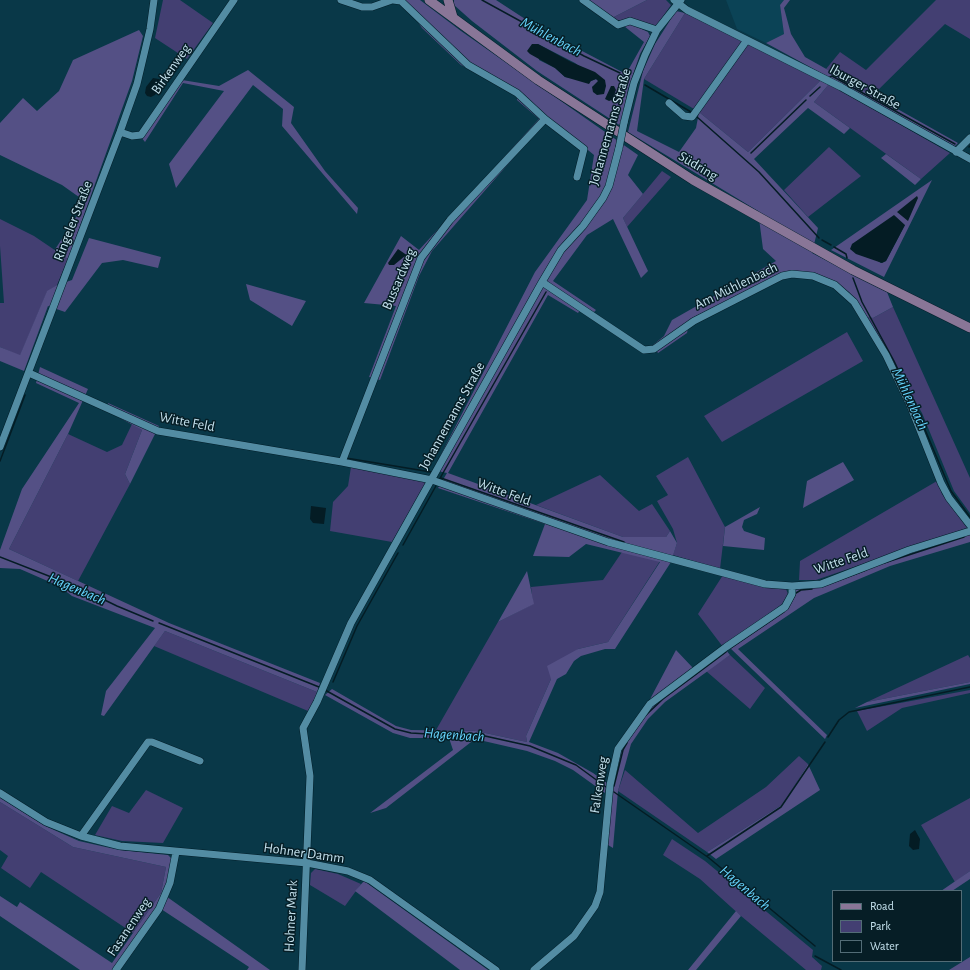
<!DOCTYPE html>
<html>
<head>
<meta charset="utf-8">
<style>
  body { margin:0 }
  #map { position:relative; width:970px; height:970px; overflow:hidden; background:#093848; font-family:"Alegreya Sans",sans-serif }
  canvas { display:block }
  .legend { position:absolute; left:832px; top:890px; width:130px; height:72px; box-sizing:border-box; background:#061e26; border:1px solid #526c76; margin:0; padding:5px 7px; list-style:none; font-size:12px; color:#c5e2ee }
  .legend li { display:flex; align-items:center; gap:8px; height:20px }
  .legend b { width:20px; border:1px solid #526c76 }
</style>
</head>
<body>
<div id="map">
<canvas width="970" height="970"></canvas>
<ul class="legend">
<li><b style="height:5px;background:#897697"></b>Road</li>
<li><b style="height:11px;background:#433f72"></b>Park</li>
<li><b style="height:11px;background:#041c24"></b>Water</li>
</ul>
</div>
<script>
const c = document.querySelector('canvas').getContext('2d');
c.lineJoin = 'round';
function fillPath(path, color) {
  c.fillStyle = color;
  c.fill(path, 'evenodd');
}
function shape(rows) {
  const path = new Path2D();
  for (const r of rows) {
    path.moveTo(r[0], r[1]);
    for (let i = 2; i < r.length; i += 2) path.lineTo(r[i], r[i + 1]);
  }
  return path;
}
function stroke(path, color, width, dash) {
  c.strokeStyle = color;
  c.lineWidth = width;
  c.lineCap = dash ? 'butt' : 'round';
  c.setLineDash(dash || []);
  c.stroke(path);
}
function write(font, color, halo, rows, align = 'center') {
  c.font = font + ' "Alegreya Sans",sans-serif';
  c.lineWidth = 3;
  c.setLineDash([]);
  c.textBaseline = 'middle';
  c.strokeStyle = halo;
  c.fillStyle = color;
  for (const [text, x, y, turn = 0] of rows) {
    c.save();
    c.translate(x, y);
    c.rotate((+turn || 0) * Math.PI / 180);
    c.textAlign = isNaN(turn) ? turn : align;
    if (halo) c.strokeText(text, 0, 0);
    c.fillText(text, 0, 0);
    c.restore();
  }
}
const built = shape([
  [726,0,784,0,780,5,784,34,766,43,737,29]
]);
const green = shape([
  [163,0,180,0,213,23,187,59,155,38],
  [647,0,666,0,671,5,657,25,649,26,635,20,616,20,612,18],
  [936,0,970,0,970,39,945,24,873,95,826,69,840,52,866,70],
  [685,13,821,80,748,152,699,112,644,79],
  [829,84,950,153,921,179,814,102],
  [829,147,861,176,808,217,784,190],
  [662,171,671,177,627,227,623,218],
  [0,219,34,236,68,259,57,285,47,292,20,356,0,347,0,303,4,303,0,246],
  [893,307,970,478,970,513,954,491,922,413,867,317,873,318],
  [847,332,863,361,722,442,704,416],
  [132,424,142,430,125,474,130,484,78,581,9,549,68,434,107,452,122,445],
  [688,457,725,527,720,569,673,555,677,543,673,529,657,501,668,495,656,476],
  [351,467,426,482,392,542,330,531,333,502,348,486],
  [600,475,639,511,652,504,670,531,666,537,623,537,536,505],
  [937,481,942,494,967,528,816,580,799,580,800,561],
  [622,552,660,561,608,642,578,649,551,679,526,736,527,742,476,731,436,730,498,622,533,604,531,587,603,580],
  [723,575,786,589,788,594,782,604,723,647,698,614],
  [165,631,317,692,314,701,308,711,154,646],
  [730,655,765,688,750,709,706,671],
  [968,655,970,658,970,682,867,702],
  [970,690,970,693,902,708,867,731,857,711],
  [799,756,808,764,783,804,707,852,618,791,625,770,698,833,766,787],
  [146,790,183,808,163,843,122,841,95,835,112,806,129,813],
  [970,798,970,871,955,882,921,825],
  [0,802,73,847,166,867,161,893,133,933,41,872,30,888,1,868,8,856,0,850],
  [672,839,705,861,813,950,812,957,822,966,821,970,806,970,741,916,700,879,663,855],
  [315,869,338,874,361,884,345,906,310,885,311,873]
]);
const forest = shape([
  [403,0,420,0,461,31,638,155,628,175,643,194,623,218,648,271,641,278,613,219,587,235,553,281,596,310,593,313,583,306,578,313,548,295,448,473,623,537,666,537,670,531,677,543,671,562,615,649,605,649,581,656,574,661,566,674,557,679,529,742,558,753,593,773,607,783,605,793,573,770,555,761,527,751,475,739,386,808,370,813,453,750,449,738,410,738,393,733,325,695,332,689,396,726,411,730,476,731,527,742,526,736,551,679,547,666,578,649,608,642,660,562,586,544,569,557,533,556,545,524,438,488,447,473,433,470,535,272,587,200,594,155,544,114,539,119,544,123,432,251,419,276,380,380,369,377,396,306,364,303,401,236,419,250,539,119,517,100,517,90,491,81,461,65,422,28],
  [454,0,496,0,542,30,626,74,644,42,624,26,629,23,648,32,650,36,640,54,628,89,621,126,537,71,472,21,454,5],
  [538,44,575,63,606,86,592,87,598,84,599,81,596,79,591,81,565,77,555,68,539,60],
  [588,0,647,0,612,18],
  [784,0,790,0,784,8,791,34,805,57,958,143,955,146,766,43,784,34,780,5],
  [676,11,685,13,644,79,637,131,679,152,696,128,699,112,748,152,821,80,829,84,814,102,850,128,844,134,808,108,754,159,818,228,812,253,887,292,893,307,873,318,867,317,849,292,826,278,774,277,690,319,687,333,658,353,653,345,664,336,672,320,776,261,763,249,758,211,628,132,643,71,655,44],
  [139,30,143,36,132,81,68,259,54,251,86,202,62,185,0,155,0,123,23,98,37,111,59,91,73,60],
  [248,70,294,107,291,123,325,171,358,208,357,214,282,126,283,109,253,85,176,188,169,164,224,91,183,83,145,142,141,137,182,80,219,86],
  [886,154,921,179,915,185,881,158],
  [932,180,884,277,831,250],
  [905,225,886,261,881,263,852,244],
  [89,238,161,257,158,268,123,260,102,263,65,312,48,306,24,371,0,361,0,347,20,355,47,291,57,285,72,280],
  [246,284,306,301,292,326,250,300],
  [40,367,88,389,68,434,9,549,169,623,320,683,317,692,165,631,104,716,101,715,106,691,155,628,72,596,59,586,20,569,0,568,0,550,22,489,79,403,36,383],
  [108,403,159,426,130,484,125,474,142,430,109,412],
  [843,462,854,480,803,508,807,481],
  [760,507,757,514,744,520,742,527,744,531,765,538,764,550,723,546,725,527],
  [970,534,970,542,890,566,814,598,738,649,827,735,825,739,729,647,786,608,796,590],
  [527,571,534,604,498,622],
  [676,650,693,668,648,703],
  [726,650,730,655,665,702,648,719,631,744,618,791,613,848,608,845,613,786,622,750,652,707],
  [970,682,970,684,855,708,867,702],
  [808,764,820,790,716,859,707,852,783,804],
  [0,798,45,826,79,841,119,850,168,855,173,860,163,894,270,970,247,970,249,967,158,907,112,970,80,970,0,916,0,896,17,907,20,902,112,963,161,893,166,867,73,847,0,802],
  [970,871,970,879,952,891,941,891],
  [364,881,488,970,460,970,355,891],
  [736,911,741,916,696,970,688,970],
  [970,957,970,970,949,970]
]);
const water = shape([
  [532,44,538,44,571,62,595,72,605,80,606,86,604,94,597,95,593,92,592,87,598,81,596,79,591,81,589,84,565,77,555,68,530,54,527,51],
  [153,78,159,79,162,84,155,95,151,97,147,96,145,93,146,87],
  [611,86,614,86,616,90,612,100,609,101,605,99],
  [917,196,918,198,908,221,897,212],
  [894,215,905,225,886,261,882,263,856,254,850,249,852,244],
  [398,249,408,256,405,256,394,265,389,265,388,263],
  [311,506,326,508,324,524,313,523,310,519],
  [915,830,920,839,919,849,913,850,909,846,910,834]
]);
const stream = shape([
  [482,0,584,56,620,73],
  [830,77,832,76,955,144],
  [645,85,691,112],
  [810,96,820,87],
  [697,117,759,172,819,238],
  [969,147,970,146],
  [751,153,806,100],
  [966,153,970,155],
  [822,240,831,245],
  [834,247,846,254,847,258],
  [853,278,862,302,894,361,912,399,951,491,970,517],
  [346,458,431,472],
  [0,461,25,395],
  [441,478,624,542],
  [439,480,546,292],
  [403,545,437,484],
  [0,557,82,589,117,606,153,621],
  [884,563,964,537],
  [826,585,866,570],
  [788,608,796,593,801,590,812,589],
  [159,623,319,687],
  [731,648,784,612],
  [333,682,357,626,398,553],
  [325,690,395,729,411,733,428,734,476,734,530,746,576,765,606,787],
  [646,715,663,699,726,652],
  [828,737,839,720,849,712,970,687],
  [614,786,623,750,627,743],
  [614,792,709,858,815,946],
  [707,856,781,807,825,742],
  [815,956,841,970]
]);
const minor = shape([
  [341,0,362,7,372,7,392,0],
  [583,0,618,25,630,21,657,30],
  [674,0,687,10,841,87,970,159],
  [669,103,684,116,692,117,747,40],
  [545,119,584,149,577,177],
  [624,123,634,83,645,55,657,30,681,0],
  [120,132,132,136,141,135,234,0],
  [956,152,970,138],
  [542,282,644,350,654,349,694,321,782,276,792,274,813,276,835,285,854,302,886,355,910,405,941,483,949,498,970,525],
  [29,373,158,431,342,462,432,480,608,542,765,584,792,586,821,584,909,550,970,531],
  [0,447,120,132,137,84,150,29,154,0],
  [342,462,421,258,450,220,545,119,517,93,468,65,401,1,393,0],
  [0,793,46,822,81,836,120,846,307,863,348,871,370,880,496,970],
  [81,836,148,742,152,742,200,761],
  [116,970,159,909,170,883,176,852],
  [302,970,310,776,303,728,317,702,351,623,542,282,561,250,583,226,603,198,609,186,619,148],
  [534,970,574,936,595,906,600,892,610,785,618,749,650,704,726,647,785,607,792,594,792,586]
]);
const major = shape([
  [429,0,538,80,693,180,853,270,970,328],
  [448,0,453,17]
]);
const minorBridge = shape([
  [619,148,624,123]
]);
const streetNames = [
  ["Birkenweg",171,69,-55],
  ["Iburger Straße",865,87,29],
  ["Johannemanns Straße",610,127,-74],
  ["Südring",698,166,31],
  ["Ringeler Straße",73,221,-69],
  ["Bussardweg",399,279,-67],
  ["Am Mühlenbach",736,286,-26],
  ["Johannemanns Straße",452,416,-61],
  ["Witte Feld",187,422,11],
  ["Witte Feld",504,492,20],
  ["Witte Feld",841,561,-19],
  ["Falkenweg",599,785,-81],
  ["Hohner Damm",304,853,8],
  ["Hohner Mark",291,916,-87],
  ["Fasanenweg",129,927,-56]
];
const waterNames = [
  ["Mühlenbach",551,37,28],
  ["Mühlenbach",910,399,65],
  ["Hagenbach",77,589,23],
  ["Hagenbach",454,735,4],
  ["Hagenbach",745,888,40]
];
fillPath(built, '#0b4356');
fillPath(green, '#433f72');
fillPath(forest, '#545085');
fillPath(water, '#041c24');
stroke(stream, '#041c24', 1.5);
stroke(minor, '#001e29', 8);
stroke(major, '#001e29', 10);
stroke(minor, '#538ca3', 7);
stroke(major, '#897697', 9);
stroke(minorBridge, '#001e29', 8, []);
stroke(minorBridge, '#538ca3', 7);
write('14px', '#c5e2ee', '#061e26', streetNames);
write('italic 15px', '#66d4fd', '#061e26', waterNames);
</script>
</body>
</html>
